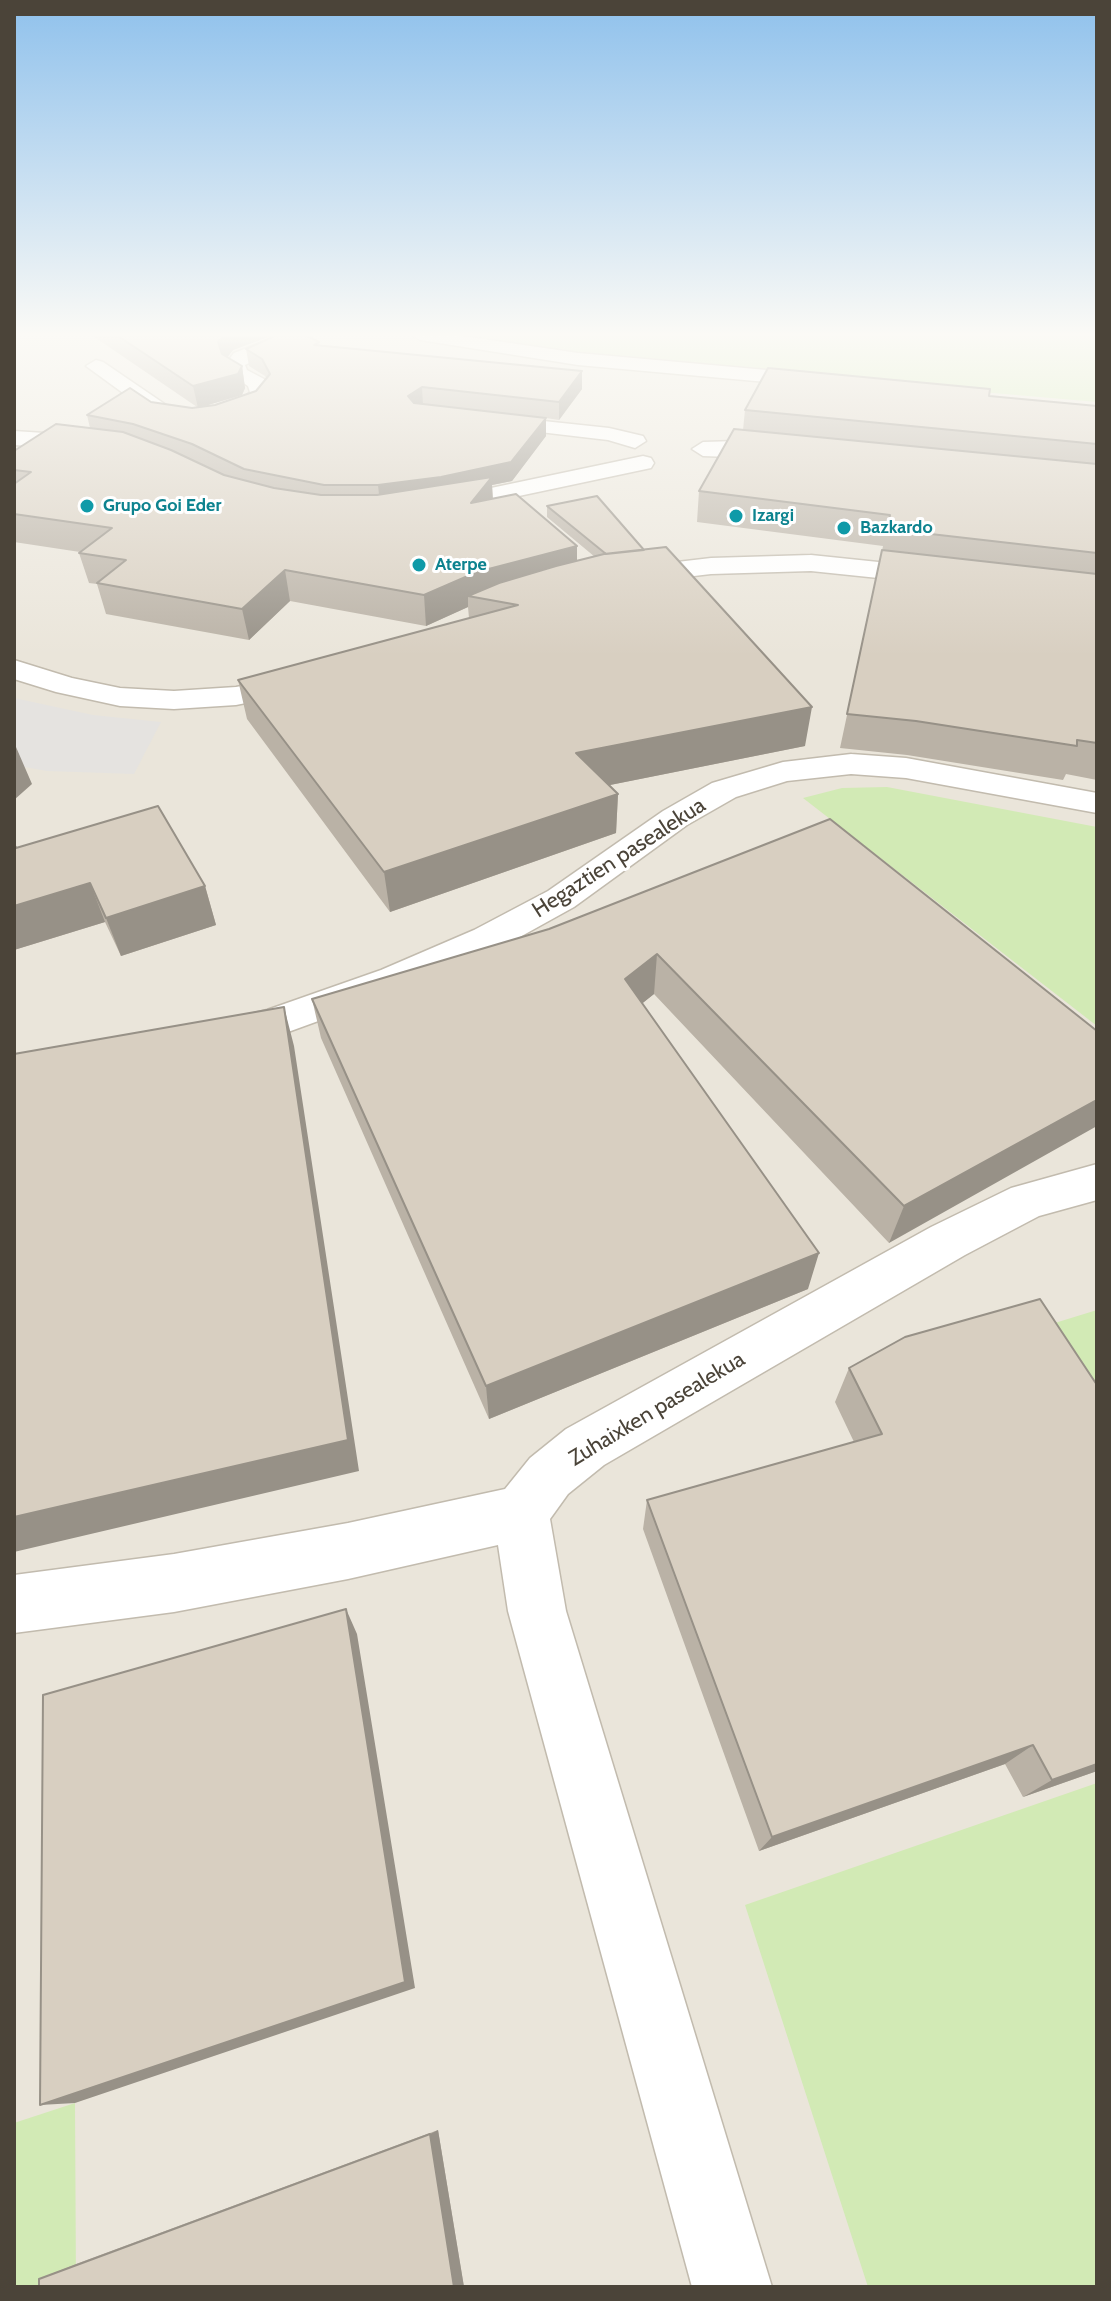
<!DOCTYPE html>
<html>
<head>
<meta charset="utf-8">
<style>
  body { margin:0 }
  #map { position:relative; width:1111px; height:2301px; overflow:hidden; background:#f6f3ec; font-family:Cabin,sans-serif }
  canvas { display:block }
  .frame { position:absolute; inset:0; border:16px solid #4b4439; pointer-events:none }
</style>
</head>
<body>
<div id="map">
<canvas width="1111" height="2301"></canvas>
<div class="frame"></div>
</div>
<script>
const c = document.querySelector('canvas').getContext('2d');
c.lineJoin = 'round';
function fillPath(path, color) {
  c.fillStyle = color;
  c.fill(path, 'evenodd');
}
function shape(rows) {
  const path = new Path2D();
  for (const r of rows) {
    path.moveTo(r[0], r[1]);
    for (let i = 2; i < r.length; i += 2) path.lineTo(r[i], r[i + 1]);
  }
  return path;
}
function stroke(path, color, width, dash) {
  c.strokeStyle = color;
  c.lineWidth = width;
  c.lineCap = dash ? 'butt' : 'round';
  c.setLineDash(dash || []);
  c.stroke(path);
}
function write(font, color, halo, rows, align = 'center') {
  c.font = font + ' Cabin,sans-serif';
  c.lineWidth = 6;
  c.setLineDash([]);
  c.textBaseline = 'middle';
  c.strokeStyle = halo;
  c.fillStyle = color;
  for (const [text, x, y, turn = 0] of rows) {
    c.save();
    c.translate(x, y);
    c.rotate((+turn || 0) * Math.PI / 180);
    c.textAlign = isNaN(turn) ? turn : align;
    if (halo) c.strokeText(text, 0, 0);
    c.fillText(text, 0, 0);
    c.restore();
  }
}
const residential = shape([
  [14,334,1097,334,1097,2287,14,2287]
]);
const green = shape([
  [443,334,1097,334,1097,402,588,358],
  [887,787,1097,827,1097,1026,803,798,842,788],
  [1097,1310,1097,1459,1019,1334],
  [1097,1783,1097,2287,868,2287,745,1905],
  [75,2103,76,2287,14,2287,14,2123]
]);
const parking = shape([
  [14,698,93,715,161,722,134,774,47,771,14,765]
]);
const minor = shape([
  [284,334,309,334,245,365,247,370,264,379,270,393,267,397,258,406,218,420,196,423,156,417,86,366,96,360,103,362,169,407,196,411,214,408,244,398,250,392,248,386,228,373,225,365,234,353,284,334],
  [487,415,609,428,643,436,646,441,635,448,608,440,480,425,476,421,487,415],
  [14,431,90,436,101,443,90,450,14,445,14,431],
  [737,441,784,445,795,452,784,459,703,456,692,449,703,442,737,441],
  [643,456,651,458,654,463,651,468,434,514,426,512,422,507,426,502,434,500,643,456],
  [811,555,936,568,945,570,949,576,945,582,936,584,811,571,711,574,626,584,617,582,613,576,617,570,626,568,711,558,811,555],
  [14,660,72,678,120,688,174,691,236,687,300,675,310,678,315,684,310,690,236,705,174,709,120,706,56,692,14,679,14,660],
  [851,754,906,758,1097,793,1097,813,906,778,851,774,787,781,736,797,687,825,574,907,500,948,409,988,288,1032,229,1047,215,1043,209,1033,215,1023,267,1010,381,970,474,930,548,891,663,811,712,783,783,762,851,754],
  [1097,1164,1097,1200,1039,1216,965,1255,604,1465,568,1494,550,1519,566,1611,772,2287,692,2287,508,1611,498,1545,348,1579,174,1612,14,1633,14,1575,174,1554,348,1523,505,1489,530,1458,566,1429,931,1227,1011,1188,1097,1164]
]);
const tertiary = shape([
  [411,334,449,334,578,353,822,375,832,381,822,387,578,365,420,340,411,334]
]);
const wall = shape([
  [90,334,276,334,233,350,227,357,242,366,245,388,242,395,201,407,215,405,256,391,266,378,265,376,249,366,246,349,319,342,320,345,582,371,582,389,559,420,546,418,546,436,512,481,492,485,493,499,577,561,595,557,547,517,547,506,597,496,805,746,610,785,618,794,616,833,390,912,247,719,238,680,469,618,468,607,426,626,290,601,249,640,106,614,97,584,89,583,79,553,80,552,14,542,14,451,90,428,87,415,151,402,192,408,197,407],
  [1097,406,1097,780,1066,774,1063,780,907,755,840,748,883,546,697,522,699,491,743,430,745,410],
  [14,841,17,848,205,886,216,925,121,956,105,922,14,950],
  [549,929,1097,1031,889,1243,654,994,642,1003,808,1289,489,1419,321,1038,312,999],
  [849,1368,1097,1771,1023,1797,1005,1764,759,1851,643,1529,647,1500,854,1442,835,1402],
  [438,2130,464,2287,39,2279,76,2264]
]);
const shadedWall = shape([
  [226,334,276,334,233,350,223,363,218,342],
  [242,366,245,388,242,395,198,408,193,386],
  [582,371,582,389,559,420,559,402],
  [422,387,423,405,410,413,408,396],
  [546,418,546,436,512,481,492,485,493,506,380,504,378,485],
  [577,546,577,576,468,596,468,607,426,626,424,595,477,572],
  [285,570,290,601,249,640,242,609],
  [812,707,805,746,575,792,576,753],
  [16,747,32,784,14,800,14,749],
  [618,794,616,833,390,912,384,872],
  [90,883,105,922,14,950,14,906],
  [205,886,216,925,121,956,106,918],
  [657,954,654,994,623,1019,625,979],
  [284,1007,294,1046,359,1471,14,1552,14,1517],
  [1097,1100,1097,1126,889,1243,904,1206],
  [819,1253,808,1289,489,1419,486,1386],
  [346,1609,357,1634,415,1988,75,2103,40,2105],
  [1033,1745,1005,1764,759,1851,772,1837],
  [1097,1764,1097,1771,1023,1797,1052,1780],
  [438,2130,464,2287,454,2287,430,2134]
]);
const building = shape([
  [115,334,226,334,218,342,222,354,242,366,238,374,193,386,115,334],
  [279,334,303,334,319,342,314,345,582,371,559,402,422,387,408,396,414,403,546,418,511,462,441,477,378,485,324,485,244,469,192,444,133,424,87,415,130,388,151,402,192,408,215,405,256,391,270,374,262,359,246,349,279,334],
  [768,368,990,389,989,396,1097,406,1097,444,745,410,768,368],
  [56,424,123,432,171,450,224,475,274,488,321,495,377,495,492,477,471,503,516,494,577,546,477,572,424,595,285,570,242,609,97,583,126,560,79,553,112,528,14,514,14,484,31,472,14,470,14,451,56,424],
  [734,429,1097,464,1097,553,887,529,890,515,699,491,734,429],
  [597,496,644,550,606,554,547,506,597,496],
  [666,547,812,707,576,753,618,794,384,872,238,680,518,605,468,596,499,583,556,566,604,554,666,547],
  [882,550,1097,574,1097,743,1077,740,1077,746,916,721,847,714,882,550],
  [158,806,205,886,106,918,90,883,14,906,14,844,16,848,158,806],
  [830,819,1097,1031,1097,1100,904,1206,657,954,625,979,819,1253,486,1386,312,999,549,929,830,819],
  [284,1007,348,1440,14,1517,14,1054,284,1007],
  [1040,1299,1097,1385,1097,1764,1052,1780,1033,1745,772,1837,647,1500,882,1434,849,1368,905,1337,1040,1299],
  [346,1609,405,1982,40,2105,43,1695,346,1609],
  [430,2134,454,2287,39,2287,39,2279,430,2134]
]);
const markers = [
  [87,506,8,"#0f9aa8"],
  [736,516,8,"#0f9aa8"],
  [844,528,8,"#0f9aa8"],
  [419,565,8,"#0f9aa8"]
];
const farCulturenames = [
  ["Grupo Goi Eder",103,506],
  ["Izargi",752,516],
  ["Bazkardo",860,528],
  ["Aterpe",435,565]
];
const streetNames = [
  ["Hegaztien pasealekua",619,858,-33],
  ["Zuhaixken pasealekua",657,1409,-31]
];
fillPath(residential, '#eae5da');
fillPath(green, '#d2eab5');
fillPath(parking, '#e5e3e0');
stroke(minor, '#c2bbae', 3);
stroke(tertiary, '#c2bbae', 3);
fillPath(minor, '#fff');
fillPath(tertiary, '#fff');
fillPath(wall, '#bab2a6');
fillPath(shadedWall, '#979187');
fillPath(building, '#d8cfc1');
stroke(building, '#979187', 2);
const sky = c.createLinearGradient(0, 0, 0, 656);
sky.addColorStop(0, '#8fc1ec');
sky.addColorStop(0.51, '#fbfaf6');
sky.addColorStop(1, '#fbfaf600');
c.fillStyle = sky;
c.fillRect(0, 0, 1111, 656);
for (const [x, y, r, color] of markers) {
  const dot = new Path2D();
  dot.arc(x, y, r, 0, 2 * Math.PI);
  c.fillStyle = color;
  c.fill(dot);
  stroke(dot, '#fff', 3);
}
write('bold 18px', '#0d838f', '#fff', farCulturenames, 'left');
write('22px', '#4b4439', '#fff', streetNames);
</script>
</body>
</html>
